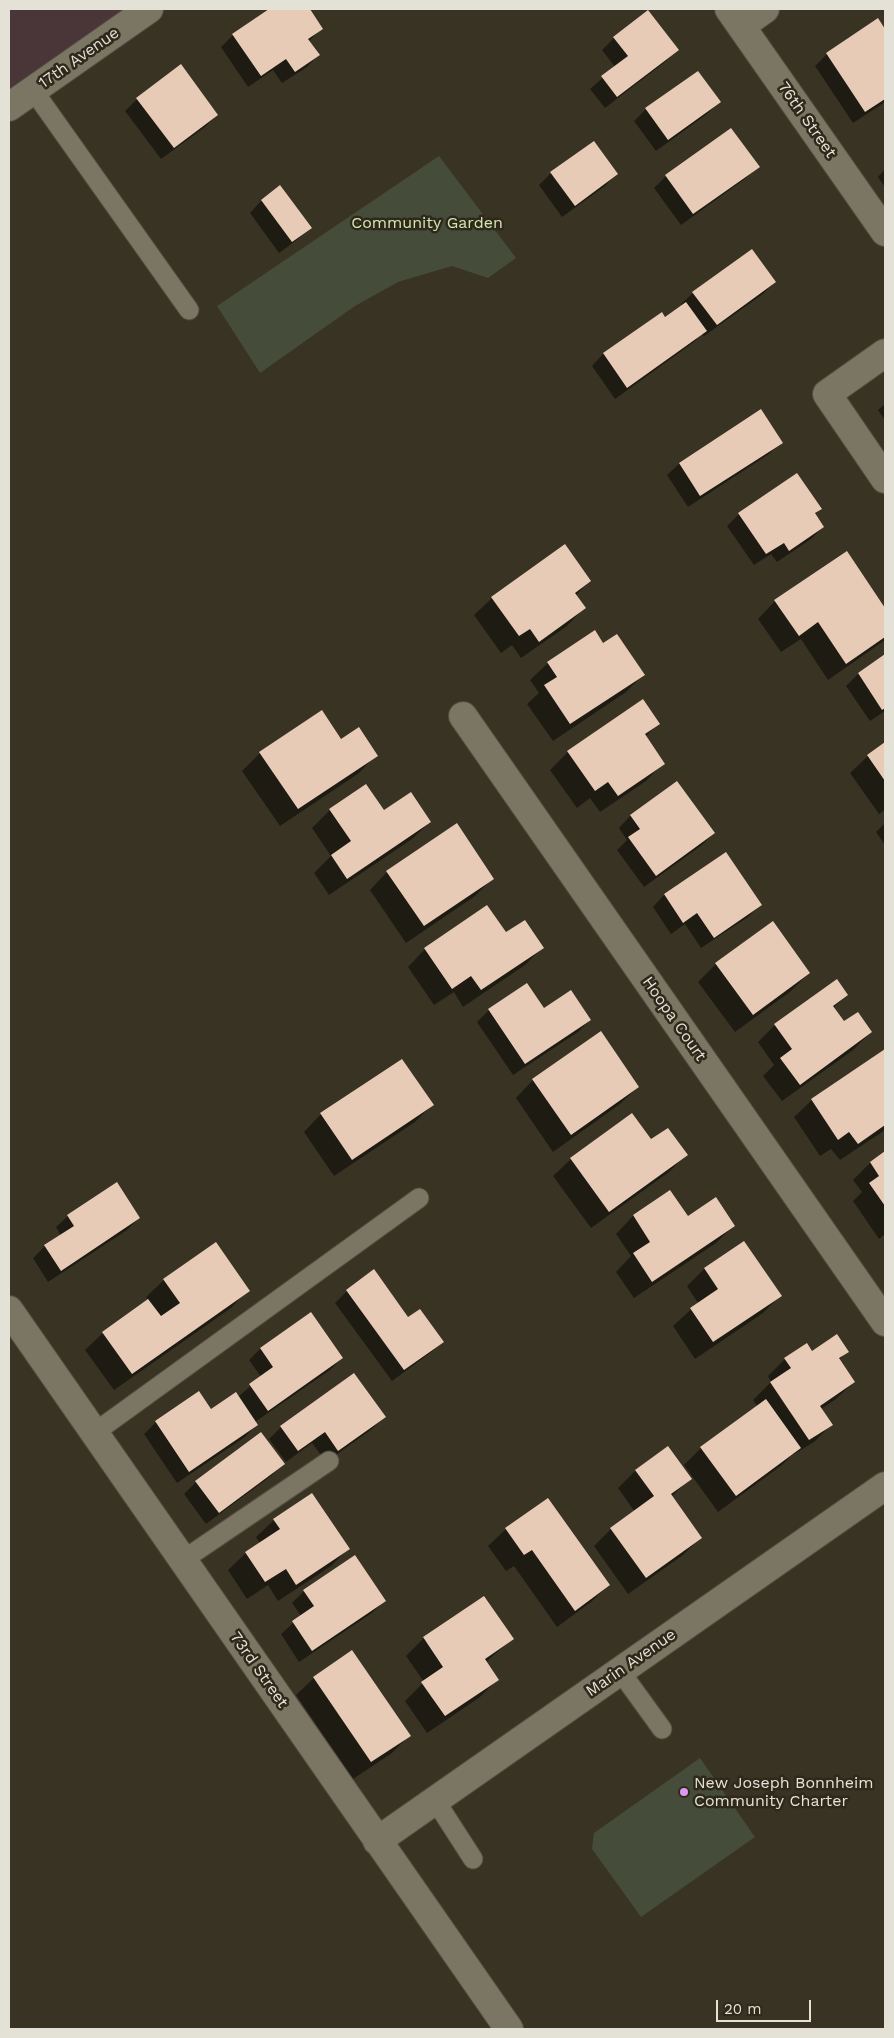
<!DOCTYPE html>
<html>
<head>
<meta charset="utf-8">
<style>
  body { margin:0 }
  #map { position:relative; width:894px; height:2038px; overflow:hidden; background:#393324; font-family:"Work Sans",sans-serif }
  canvas { display:block }
  .frame { position:absolute; inset:0; border:10px solid #e4e1d7; pointer-events:none }
  .scale { position:absolute; left:716px; top:2000px; width:95px; height:22px; box-sizing:border-box; border:2px solid #e4e1d7; border-top:0; padding-left:6px; font-size:15px; line-height:18px; white-space:nowrap; color:#e4e1d7; -webkit-text-stroke:4px #2e291a; paint-order:stroke }
</style>
</head>
<body>
<div id="map">
<canvas width="894" height="2038"></canvas>
<div class="frame"></div>
<div class="scale">20 m</div>
</div>
<script>
const c = document.querySelector('canvas').getContext('2d');
c.lineJoin = 'round';
function fillPath(path, color) {
  c.fillStyle = color;
  c.fill(path, 'evenodd');
}
function shape(rows) {
  const path = new Path2D();
  for (const r of rows) {
    path.moveTo(r[0], r[1]);
    for (let i = 2; i < r.length; i += 2) path.lineTo(r[i], r[i + 1]);
  }
  return path;
}
function stroke(path, color, width, dash) {
  c.strokeStyle = color;
  c.lineWidth = width;
  c.lineCap = dash ? 'butt' : 'round';
  c.setLineDash(dash || []);
  c.stroke(path);
}
function write(font, color, halo, rows, align = 'center') {
  c.font = font + ' "Work Sans",sans-serif';
  c.lineWidth = 5;
  c.setLineDash([]);
  c.textBaseline = 'middle';
  c.strokeStyle = halo;
  c.fillStyle = color;
  for (const [text, x, y, turn = 0] of rows) {
    c.save();
    c.translate(x, y);
    c.rotate((+turn || 0) * Math.PI / 180);
    c.textAlign = isNaN(turn) ? turn : align;
    if (halo) c.strokeText(text, 0, 0);
    c.fillText(text, 0, 0);
    c.restore();
  }
}
const industrial = shape([
  [9,9,149,9,9,107]
]);
const green = shape([
  [439,156,516,258,488,278,452,266,398,282,355,306,260,373,217,306],
  [700,1758,755,1837,641,1917,592,1849,594,1833]
]);
const shadow = shape([
  [271,9,308,9,321,29,309,41,318,55,307,67,282,83,273,70,248,87,221,47,233,35],
  [878,20,885,31,885,102,853,123,815,66,827,54],
  [614,38,677,50,665,62,605,108,590,89,615,67,602,50],
  [137,99,217,115,205,127,161,159,125,111],
  [719,102,707,114,656,151,634,121,646,109],
  [731,129,758,166,746,178,681,225,654,188,666,176],
  [885,169,885,187,878,177],
  [551,173,616,174,605,186,562,217,539,185],
  [280,187,310,228,298,239,279,253,250,213,261,201],
  [775,282,763,294,704,336,702,334,694,342,615,399,592,366,603,354,661,313,665,318,682,306,681,304,693,293],
  [885,404,885,420,878,410],
  [760,411,781,442,769,454,688,507,667,475,679,464],
  [820,509,814,515,823,527,811,539,777,562,771,554,754,565,727,526,739,514],
  [846,553,885,610,885,640,828,680,801,639,781,652,758,619,775,601],
  [590,581,575,596,584,608,567,626,521,658,512,645,501,653,474,615,492,598],
  [603,645,643,675,626,692,553,741,527,704,539,693,530,680,548,663],
  [885,656,885,711,870,721,846,686,858,674],
  [643,701,658,724,645,737,663,763,646,781,600,812,590,798,577,808,550,770,568,752],
  [322,712,341,740,376,755,359,773,280,826,242,771,260,753],
  [885,743,885,810,879,814,850,773,868,756],
  [677,782,714,833,702,845,644,887,617,850,627,840,619,828,630,816],
  [366,786,384,812,430,822,412,839,329,895,314,873,331,856,312,828,330,810],
  [885,823,885,845,876,832],
  [387,872,492,879,475,896,406,943,370,890],
  [664,895,760,905,748,917,701,948,685,924,671,934,653,907],
  [773,923,809,973,791,991,735,1032,698,982,716,964],
  [506,934,542,948,525,965,463,1007,454,992,434,1005,408,967,425,949],
  [847,995,833,1008,844,1023,871,1032,853,1050,782,1101,763,1076,774,1065,758,1042,775,1025],
  [489,1010,544,1010,590,1020,578,1032,513,1075,477,1022],
  [885,1051,885,1130,840,1160,831,1149,820,1156,794,1117,812,1100],
  [533,1080,638,1087,620,1104,553,1152,516,1098],
  [432,1105,415,1122,334,1176,304,1132,321,1114],
  [651,1141,686,1155,669,1172,591,1228,553,1176,571,1159],
  [885,1153,885,1234,879,1239,853,1201,862,1192,853,1180,871,1162],
  [670,1191,688,1218,734,1225,716,1243,634,1298,616,1272,631,1256,616,1234,633,1216],
  [68,1216,139,1218,127,1230,48,1282,33,1258,45,1246,61,1236,56,1227],
  [704,1269,780,1296,763,1313,695,1359,673,1326,698,1303,687,1286],
  [164,1280,248,1290,231,1308,114,1390,85,1350,103,1333,149,1300,146,1297],
  [347,1291,442,1342,430,1353,392,1381,335,1303],
  [261,1348,342,1358,330,1370,255,1422,256,1425,245,1437,177,1483,144,1434,156,1422,211,1411,238,1397,261,1377,249,1360],
  [847,1351,839,1360,854,1382,836,1399,821,1409,831,1425,814,1442,791,1456,782,1465,718,1512,684,1465,701,1448,758,1407,753,1400,771,1382,768,1376,785,1359,812,1353],
  [384,1417,372,1429,326,1462,312,1443,286,1462,269,1439,281,1427],
  [261,1433,283,1464,271,1476,206,1524,184,1494,196,1482],
  [668,1448,690,1479,671,1497,700,1538,683,1555,628,1594,594,1546,611,1529,635,1512,618,1488,635,1471],
  [274,1520,348,1549,331,1566,278,1601,268,1585,247,1599,228,1570,246,1553,260,1543,256,1537],
  [506,1529,609,1585,591,1602,557,1627,514,1566,506,1571,488,1546],
  [304,1591,384,1601,372,1613,299,1662,281,1634,301,1616,292,1603],
  [484,1598,512,1639,486,1662,498,1679,480,1697,427,1733,405,1701,424,1682,406,1656,424,1638],
  [352,1652,409,1736,392,1753,353,1779,296,1695,314,1678]
]);
const building = shape([
  [269,9,310,9,323,29,308,39,320,55,295,72,286,59,261,76,232,34],
  [648,10,679,50,617,97,601,76,628,56,613,37],
  [878,18,885,29,885,99,865,112,826,53],
  [181,64,218,115,174,148,136,98],
  [698,71,721,102,668,140,645,108],
  [731,128,760,167,693,214,665,175],
  [594,141,618,174,575,206,550,172],
  [280,185,312,228,292,242,261,200],
  [752,249,776,282,717,325,692,292],
  [686,302,707,331,627,388,603,353,662,312,665,317],
  [761,409,783,443,700,496,679,463],
  [797,473,822,509,815,513,824,527,789,551,784,543,766,554,738,513],
  [565,544,591,581,575,593,586,608,539,642,530,629,519,636,491,597],
  [847,551,885,608,885,637,846,664,818,622,799,636,774,600],
  [595,630,603,643,617,634,645,675,570,724,544,685,557,677,547,662],
  [885,654,885,708,882,710,858,673],
  [643,699,660,724,645,734,665,764,618,796,608,782,595,791,567,751],
  [322,710,341,739,359,727,378,756,298,809,259,752],
  [885,742,885,781,867,755],
  [677,781,715,833,656,876,628,837,640,829,630,815],
  [366,784,384,810,411,792,431,822,347,879,331,855,351,841,329,809],
  [457,823,494,879,424,926,386,871],
  [726,852,762,905,714,938,697,913,683,923,664,894],
  [487,905,506,932,525,920,544,948,481,990,471,976,452,989,424,948],
  [773,921,810,973,753,1015,715,963],
  [837,979,848,995,833,1006,844,1021,858,1012,872,1032,800,1085,780,1058,792,1049,774,1024],
  [527,983,544,1008,571,990,591,1020,525,1064,488,1009],
  [601,1031,639,1087,571,1135,532,1079],
  [885,1049,885,1125,858,1144,849,1132,838,1140,811,1099],
  [402,1059,434,1105,352,1160,320,1113],
  [632,1113,651,1139,668,1128,688,1155,609,1212,570,1158],
  [885,1151,885,1206,869,1183,879,1176,870,1162],
  [117,1182,140,1218,61,1271,44,1245,74,1226,67,1215],
  [670,1190,688,1216,716,1197,735,1226,652,1282,633,1253,650,1242,633,1215],
  [744,1241,782,1296,713,1342,690,1308,718,1289,704,1268],
  [216,1242,250,1291,132,1374,102,1332,148,1299,161,1316,180,1303,163,1279],
  [374,1269,408,1317,420,1309,444,1342,404,1370,346,1290],
  [311,1312,343,1358,268,1411,249,1384,273,1367,260,1348],
  [837,1334,849,1352,839,1358,855,1382,820,1406,833,1425,809,1440,770,1382,791,1368,784,1358,807,1343,812,1351],
  [354,1373,386,1417,338,1451,325,1432,298,1451,280,1426],
  [199,1391,211,1409,236,1392,258,1425,189,1472,155,1421],
  [766,1399,801,1448,736,1496,700,1447],
  [261,1432,285,1464,219,1513,195,1481],
  [668,1446,692,1479,671,1494,702,1538,646,1578,610,1528,654,1496,635,1470],
  [312,1493,350,1549,296,1585,286,1569,265,1582,245,1552,280,1529,273,1519],
  [548,1498,610,1585,575,1611,532,1550,524,1555,505,1528],
  [355,1555,386,1601,312,1651,292,1621,314,1606,303,1590],
  [484,1596,514,1639,485,1659,499,1680,445,1716,421,1682,443,1667,423,1637],
  [352,1650,411,1736,371,1762,313,1677]
]);
const service = shape([
  [33,90,189,310],
  [94,1433,419,1198],
  [183,1560,329,1461],
  [620,1671,662,1729],
  [435,1800,473,1859]
]);
const minor = shape([
  [729,9,885,232],
  [741,26,765,9],
  [9,107,149,9],
  [885,353,827,394,885,479],
  [463,716,885,1322],
  [9,1310,509,2029],
  [377,1841,885,1486]
]);
const markers = [
  [684,1792,5,"#df98f1"]
];
const streetNames = [
  ["17th Avenue",79,58,-35],
  ["76th Street",807,120,55],
  ["Hoopa Court",674,1019,55],
  ["Marin Avenue",631,1663,-35],
  ["73rd Street",259,1670,55]
];
const parkNames = [
  ["Community Garden",427,223]
];
const poiNames = [
  ["New Joseph Bonnheim",694,1783],
  ["Community Charter",694,1801]
];
fillPath(industrial, '#4a3538');
fillPath(green, '#464c3a');
fillPath(shadow, '#0007');
fillPath(building, '#e8cbb7');
stroke(service, '#534e41', 21);
stroke(minor, '#534e41', 30);
stroke(service, '#7b7564', 19);
stroke(minor, '#7b7564', 28);
for (const [x, y, r, color] of markers) {
  const dot = new Path2D();
  dot.arc(x, y, r, 0, 2 * Math.PI);
  c.fillStyle = color;
  c.fill(dot);
  stroke(dot, '#2e291a', 2);
}
write('16px', '#e4e1d7', '#2e291a', streetNames);
write('16px', '#d4e7b2', '#2e291a', parkNames);
write('16px', '#e4e1d7', '#2e291a', poiNames, 'left');
</script>
</body>
</html>
